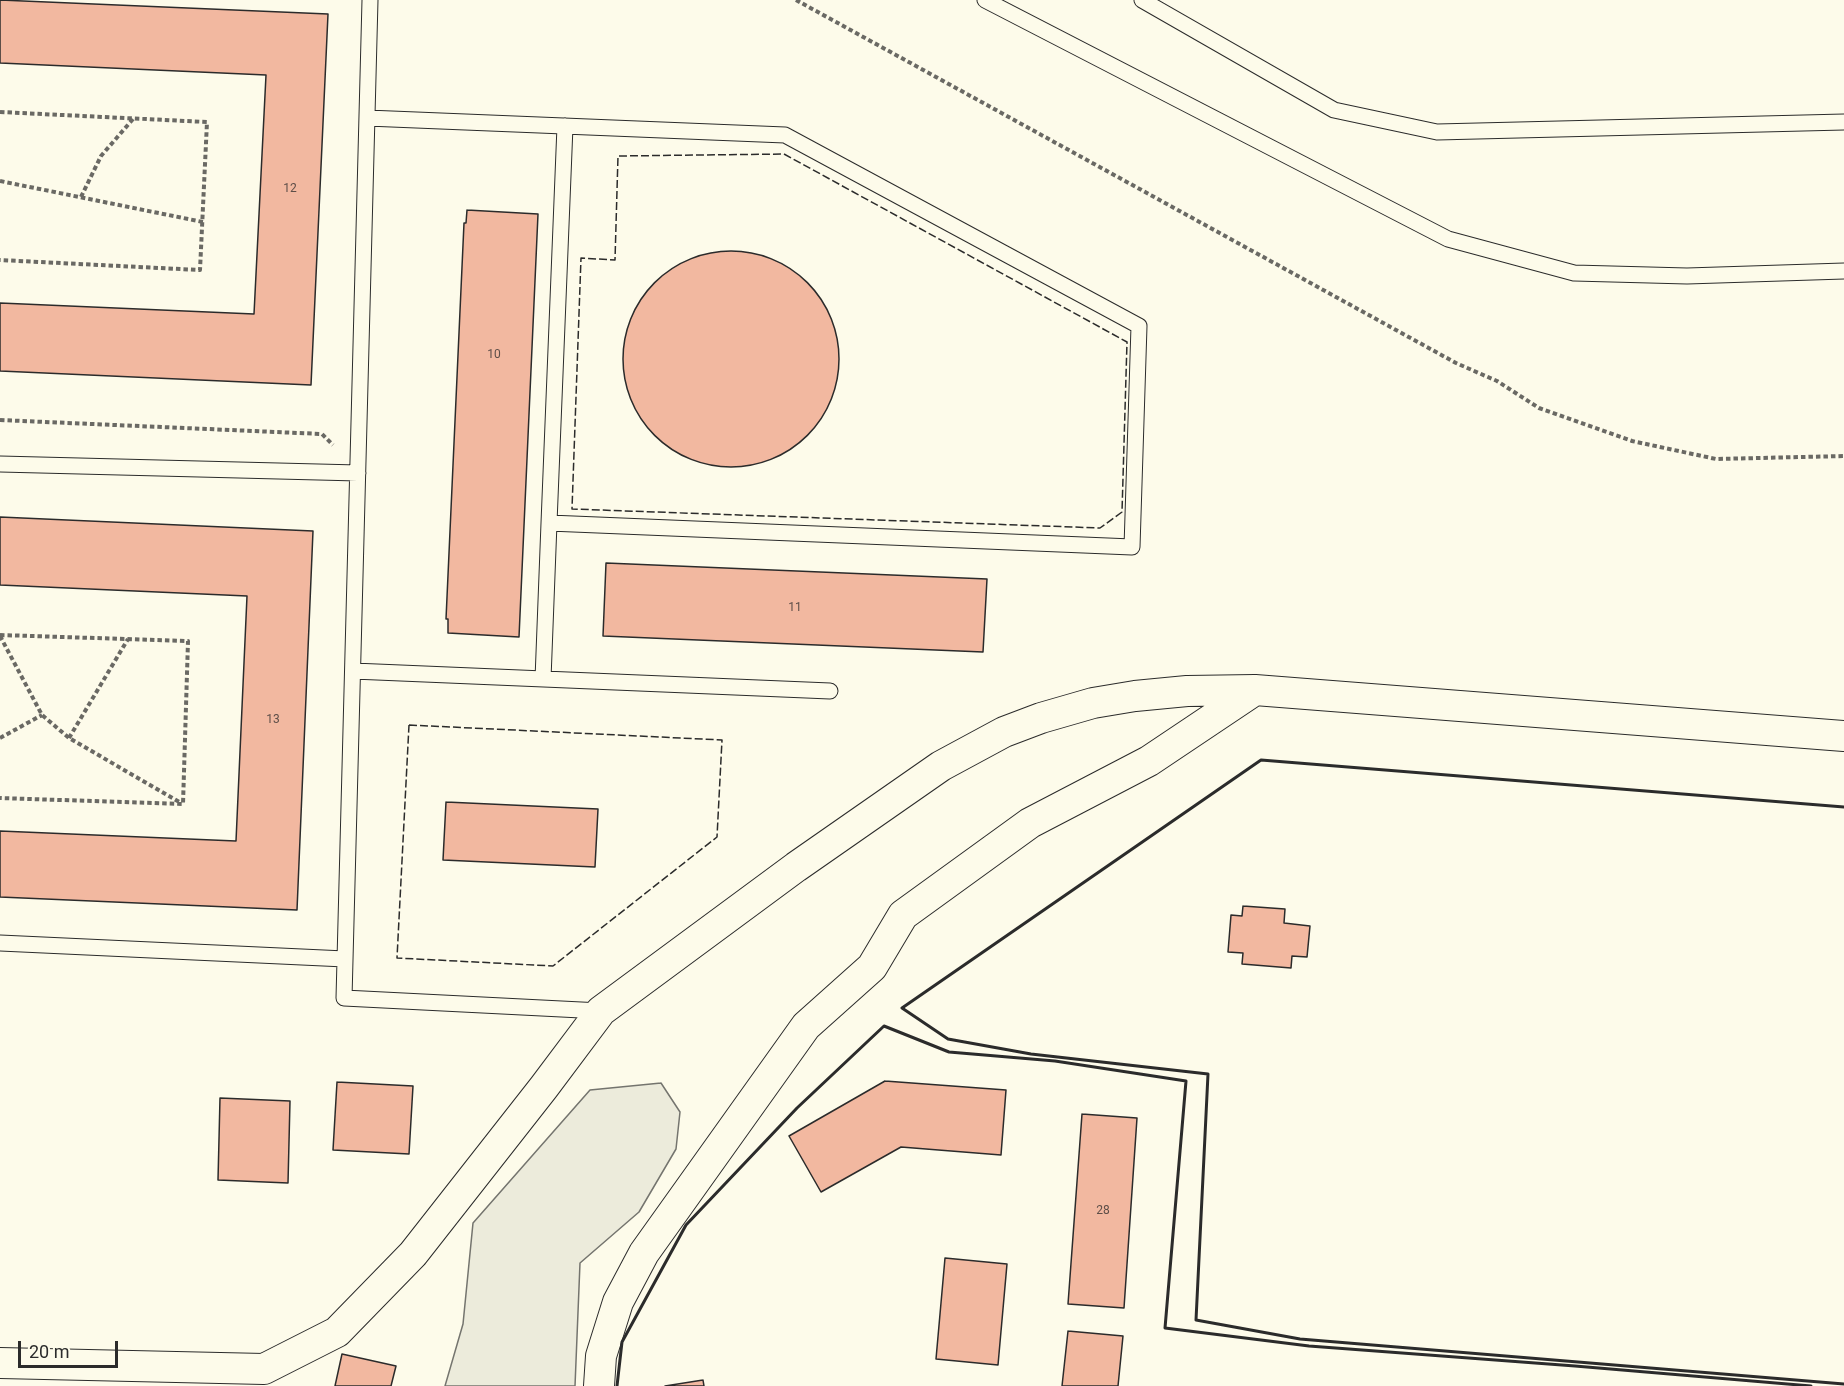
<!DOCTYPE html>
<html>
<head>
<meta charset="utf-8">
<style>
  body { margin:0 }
  #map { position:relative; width:1844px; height:1386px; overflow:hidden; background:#fdfbea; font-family:Roboto,sans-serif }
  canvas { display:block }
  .scale { position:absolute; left:18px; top:1341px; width:100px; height:27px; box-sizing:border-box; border:3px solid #2b2b2b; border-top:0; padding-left:8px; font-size:18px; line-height:21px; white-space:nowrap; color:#2b2b2b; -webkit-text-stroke:4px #fdfbea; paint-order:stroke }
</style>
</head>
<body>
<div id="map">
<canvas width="1844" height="1386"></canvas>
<div class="scale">20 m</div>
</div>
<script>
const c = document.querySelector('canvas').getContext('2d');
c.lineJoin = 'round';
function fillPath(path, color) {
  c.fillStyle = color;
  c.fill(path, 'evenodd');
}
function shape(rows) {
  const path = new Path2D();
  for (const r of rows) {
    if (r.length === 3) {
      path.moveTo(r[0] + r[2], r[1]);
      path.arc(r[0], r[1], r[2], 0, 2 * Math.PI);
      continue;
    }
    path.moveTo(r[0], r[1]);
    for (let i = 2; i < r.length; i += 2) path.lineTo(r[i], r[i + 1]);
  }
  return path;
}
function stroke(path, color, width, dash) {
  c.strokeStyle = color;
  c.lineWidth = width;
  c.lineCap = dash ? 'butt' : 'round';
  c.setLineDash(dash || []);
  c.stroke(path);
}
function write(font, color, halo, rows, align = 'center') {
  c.font = font + ' Roboto,sans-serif';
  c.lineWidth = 4.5;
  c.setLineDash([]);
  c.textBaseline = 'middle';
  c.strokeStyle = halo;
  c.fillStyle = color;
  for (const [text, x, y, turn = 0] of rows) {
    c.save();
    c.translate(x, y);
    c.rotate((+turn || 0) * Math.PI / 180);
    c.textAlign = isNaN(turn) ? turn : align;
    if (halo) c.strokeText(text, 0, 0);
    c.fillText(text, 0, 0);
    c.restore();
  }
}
const green = shape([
  [661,1083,680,1112,676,1149,639,1212,580,1263,575,1386,445,1386,463,1324,473,1223,590,1090,661,1083]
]);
const building = shape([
  [0,0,328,14,311,385,0,371,0,303,254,314,266,75,0,63,0,0],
  [467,210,538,214,519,637,448,633,448,619,446,619,464,223,466,223,467,210],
  [731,359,108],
  [0,517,313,531,297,910,0,897,0,831,236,841,247,596,0,585,0,517],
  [606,563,987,579,983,652,603,636,606,563],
  [446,802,598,809,595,867,443,860,446,802],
  [1243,906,1285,909,1284,923,1310,926,1307,957,1292,956,1291,968,1242,964,1243,953,1228,952,1231,915,1242,916,1243,906],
  [885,1081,1006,1090,1001,1155,901,1147,821,1192,789,1136,885,1081],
  [337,1082,413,1086,409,1154,333,1150,337,1082],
  [220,1098,290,1101,288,1183,218,1180,220,1098],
  [1082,1114,1137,1118,1124,1308,1068,1304,1082,1114],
  [945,1258,1007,1264,998,1365,936,1359,945,1258],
  [1068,1331,1123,1336,1118,1386,1062,1386,1068,1331],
  [342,1354,396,1366,391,1386,335,1386,342,1354],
  [703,1380,704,1386,665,1386,703,1380]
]);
const path = shape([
  [796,0,1456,363,1497,381,1539,408,1632,441,1716,459,1844,456],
  [0,112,207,122,200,270,0,260],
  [0,181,203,222],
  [81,197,101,156,133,119],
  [0,420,322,434,333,445],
  [0,635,188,641,183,804,0,798],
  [0,636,42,715,69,738,181,803],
  [0,738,42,715],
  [69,738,128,639]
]);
const service = shape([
  [370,0,344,998,601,1011],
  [985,0,1448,239,1574,273,1687,276,1844,271],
  [1142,0,1334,110,1437,132,1844,122],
  [367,118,785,135,1139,326,1132,547,549,523,543,679],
  [0,464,358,473],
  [549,523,565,126],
  [353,671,830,691],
  [0,943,345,959]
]);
const minor = shape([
  [0,1363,264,1369,337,1332,413,1254,544,1087,601,1011,796,867,941,766,1004,732,1041,718,1093,703,1135,696,1187,691,1255,690,1844,736],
  [599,1386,601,1356,618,1302,644,1253,806,1026,872,967,903,915,1030,823,1149,761,1255,690]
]);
const fence = shape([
  [784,154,1127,342,1122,512,1100,528,572,509,581,258,615,260,618,156,784,154],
  [409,725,722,740,717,837,553,966,397,958,409,725]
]);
const wall = shape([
  [1844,807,1261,760,902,1008,948,1039,1031,1054,1208,1074,1196,1320,1300,1339,1844,1384],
  [617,1386,622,1342,686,1225,797,1108,884,1026,949,1052,1055,1061,1186,1081,1165,1328,1309,1346,1575,1366,1811,1386]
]);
const numberNames = [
  ["12",290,189],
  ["10",494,355],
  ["11",795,608],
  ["13",273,720],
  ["28",1103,1211]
];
fillPath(green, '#ecebdb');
stroke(green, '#74746e', 1.5);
fillPath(building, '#f2b8a0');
stroke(building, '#2b2b2b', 1.5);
stroke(service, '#2b2b2b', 17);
stroke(minor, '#2b2b2b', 32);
stroke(path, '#6a6964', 4, [4.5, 3]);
stroke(service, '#fdfbea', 15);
stroke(minor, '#fdfbea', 30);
stroke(fence, '#2b2b2b', 1.5, [8, 3]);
stroke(wall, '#2b2b2b', 3);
write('12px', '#5d4e48', null, numberNames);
</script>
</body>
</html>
